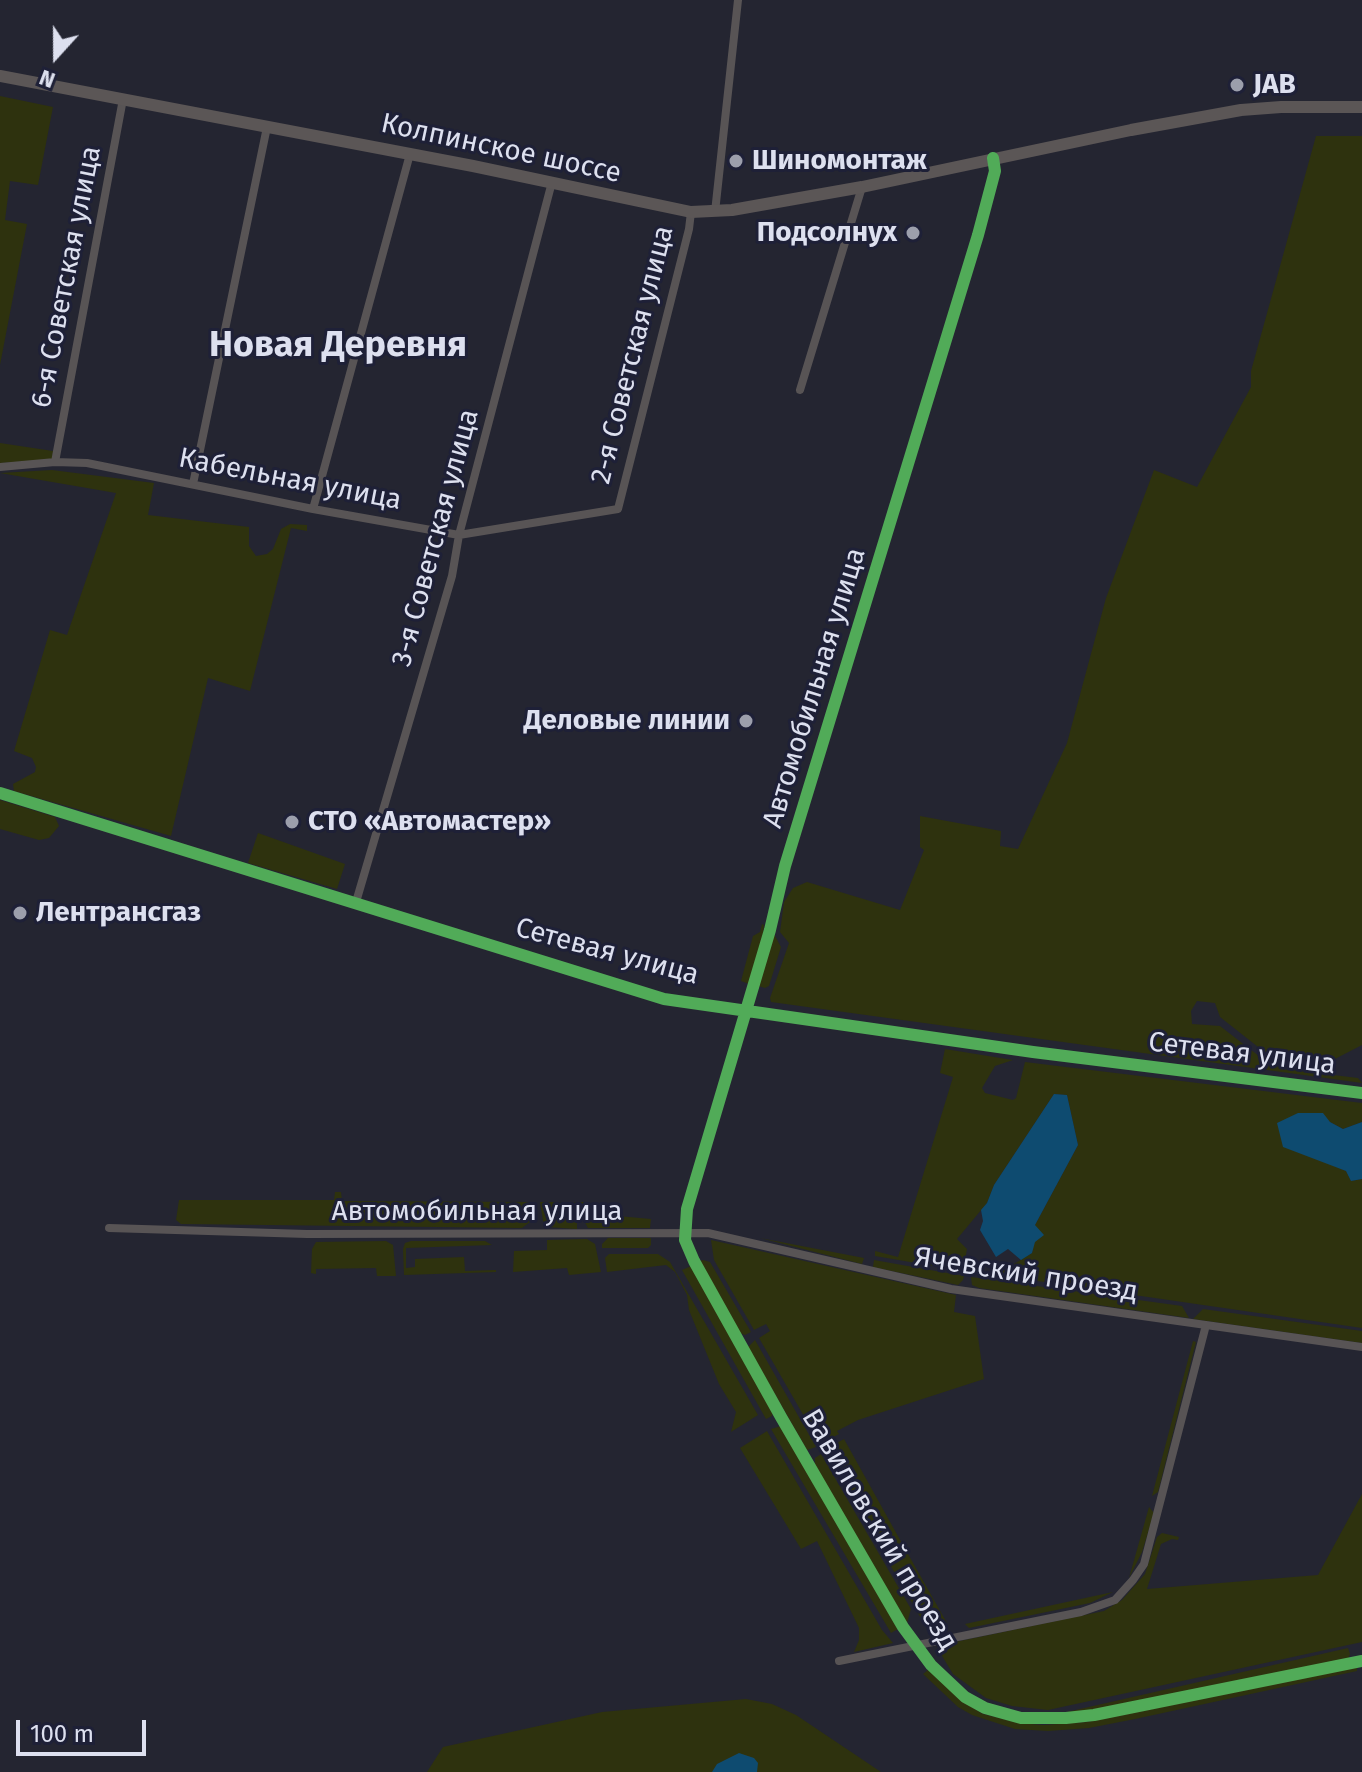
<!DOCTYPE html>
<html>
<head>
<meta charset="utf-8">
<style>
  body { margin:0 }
  #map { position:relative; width:1362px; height:1772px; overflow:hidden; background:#242531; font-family:"Fira Sans",sans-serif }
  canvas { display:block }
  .north { position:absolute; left:16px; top:16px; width:80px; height:80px; -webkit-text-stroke:6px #1e2037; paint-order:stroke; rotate:201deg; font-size:22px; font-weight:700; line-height:32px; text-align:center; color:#dde0ef }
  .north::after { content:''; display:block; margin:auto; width:28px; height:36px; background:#dde0ef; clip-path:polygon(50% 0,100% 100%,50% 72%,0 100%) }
  .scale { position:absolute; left:16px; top:1720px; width:130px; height:36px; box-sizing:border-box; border:4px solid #dde0ef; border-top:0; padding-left:10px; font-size:24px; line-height:28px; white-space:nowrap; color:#dde0ef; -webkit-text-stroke:6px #1e2037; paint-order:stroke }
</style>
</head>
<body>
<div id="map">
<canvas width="1362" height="1772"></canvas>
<div class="north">N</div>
<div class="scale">100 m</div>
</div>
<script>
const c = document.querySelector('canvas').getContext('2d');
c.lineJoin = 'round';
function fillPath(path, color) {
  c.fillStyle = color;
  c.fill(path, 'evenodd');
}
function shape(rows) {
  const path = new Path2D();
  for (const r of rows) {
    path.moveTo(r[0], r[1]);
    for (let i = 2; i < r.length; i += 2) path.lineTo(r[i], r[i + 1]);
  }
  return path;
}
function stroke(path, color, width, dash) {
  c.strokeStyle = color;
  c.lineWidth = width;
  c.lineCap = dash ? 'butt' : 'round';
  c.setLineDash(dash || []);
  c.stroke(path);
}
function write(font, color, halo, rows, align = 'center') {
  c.font = font + ' "Fira Sans",sans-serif';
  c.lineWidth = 6;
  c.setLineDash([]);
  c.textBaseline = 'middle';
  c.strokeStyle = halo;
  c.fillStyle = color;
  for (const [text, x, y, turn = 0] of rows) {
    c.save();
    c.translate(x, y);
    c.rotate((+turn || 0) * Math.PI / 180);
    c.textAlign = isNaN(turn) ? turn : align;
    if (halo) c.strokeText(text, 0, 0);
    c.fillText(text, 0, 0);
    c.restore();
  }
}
const green = shape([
  [0,96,53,107,38,185,10,181,5,220,27,224,0,365],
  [1316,136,1362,136,1362,1045,1331,1061,1285,1063,1267,1054,1220,1017,1215,1003,1197,1001,1191,1011,1192,1024,1220,1026,1264,1060,1283,1069,1358,1078,1362,1083,771,1002,770,998,789,943,780,932,784,902,793,888,807,882,900,910,924,850,920,847,920,816,1001,831,1000,846,1018,849,1067,743,1106,598,1154,470,1197,487,1251,387,1251,371],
  [0,443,53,451,52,460,0,463],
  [52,470,154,483,148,515,249,527,249,546,256,556,267,554,273,549,281,529,290,524,307,525,307,531,291,528,250,691,208,678,171,836,14,791,13,784,35,772,36,767,32,758,14,751,50,630,67,635,116,493,0,473],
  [0,800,55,817,59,826,49,838,39,840,0,829],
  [258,833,345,864,337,889,248,863],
  [762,924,764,925,763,936,749,984,741,981,753,936,760,932],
  [774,934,781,947,769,986,765,988,758,986],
  [945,1049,1013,1060,995,1066,982,1088,985,1093,1013,1100,1016,1098,1025,1062,1362,1103,1362,1122,1343,1129,1330,1122,1316,1158,1346,1171,1351,1181,1362,1179,1362,1328,996,1275,1032,1253,1035,1225,1078,1145,1067,1095,1054,1094,994,1185,987,1203,957,1239,967,1249,963,1271,875,1256,875,1251,898,1257,953,1077,940,1073],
  [335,1192,341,1192,342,1201,531,1202,531,1214,530,1222,522,1228,181,1224,176,1220,179,1200,334,1200],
  [540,1202,565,1202,577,1223,577,1229,547,1227,543,1221],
  [574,1202,584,1202,584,1213,651,1219,650,1228,588,1228],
  [608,1238,651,1238,651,1245,648,1248,602,1248,602,1244],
  [760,1238,864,1258,862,1264],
  [587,1239,595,1244,601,1272,569,1275,567,1268,513,1272,514,1251,547,1250,547,1240],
  [711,1240,956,1295,954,1312,975,1316,984,1379,858,1420,837,1431,839,1434,820,1444,759,1338,770,1331,766,1324,754,1330,714,1260],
  [386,1241,393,1245,396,1276,377,1276,376,1268,316,1269,316,1274,311,1273,312,1249,316,1242],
  [411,1241,485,1241,492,1245,406,1248,406,1268,415,1267,415,1259,464,1257,465,1271,496,1270,496,1272,404,1275,403,1249,405,1243],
  [609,1254,658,1254,670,1262,758,1415,731,1432,736,1412,719,1384,689,1310,687,1295,675,1272,666,1265,607,1272,605,1258],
  [703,1260,710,1262,751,1332,745,1335,740,1333,700,1261],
  [874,1260,964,1276,963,1280,958,1285,873,1267],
  [691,1266,773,1411,772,1416,766,1419,682,1270],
  [971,1277,1182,1306,1189,1318,979,1288,972,1285],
  [1203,1309,1362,1331,1362,1343,1193,1319],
  [755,1340,816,1447,807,1450,748,1347],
  [1193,1341,1196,1342,1158,1492,1152,1496],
  [781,1426,898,1629,891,1633,771,1429],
  [767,1431,882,1630,893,1643,854,1652,859,1640,859,1628,817,1541,801,1549,740,1448],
  [844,1439,904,1547,947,1623,931,1625,923,1622,824,1450],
  [821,1454,911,1609,907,1623,815,1465,815,1458],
  [1362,1494,1362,1642,1048,1710,1012,1706,986,1698,953,1674,936,1646,1104,1611,1122,1600,1145,1574,1157,1537,1162,1533,1179,1537,1178,1540,1172,1539,1161,1544,1147,1589,1318,1575],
  [1149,1507,1154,1513,1142,1552,1129,1578],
  [1113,1592,1090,1603,969,1628,965,1624],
  [1348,1648,1350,1654,1348,1659,1093,1711,1058,1714],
  [1357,1667,1357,1671,1135,1719,1089,1728,1048,1731,1015,1729,972,1715,958,1707,923,1674,928,1670,962,1701,983,1714,1019,1723,1043,1725,1087,1722],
  [746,1699,772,1704,796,1715,881,1772,427,1772,443,1747,602,1712]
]);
const water = shape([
  [1054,1094,1067,1095,1078,1145,1035,1225,1044,1235,1035,1242,1032,1253,1021,1260,1008,1249,996,1257,980,1230,983,1221,981,1210,987,1203,994,1185],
  [1298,1113,1323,1113,1330,1122,1343,1129,1362,1122,1362,1179,1351,1181,1346,1171,1283,1147,1277,1123],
  [739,1753,754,1758,758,1763,757,1772,712,1772,717,1764]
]);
const street = shape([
  [993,158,995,171,978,235,785,866,770,930,687,1209,685,1240,694,1261,781,1417,903,1627,931,1665,965,1697,985,1708,1021,1718,1066,1718,1094,1715,1362,1661],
  [715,212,738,0],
  [800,390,862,187],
  [55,462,123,99],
  [0,467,55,462,87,463,313,509,459,535,618,509,689,229,691,212],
  [193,484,267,127],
  [313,509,410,154],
  [0,793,664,999,1033,1052,1362,1093],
  [356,902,452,576,459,535,552,182],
  [109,1228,307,1234,708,1233,951,1289,1362,1347],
  [839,1661,1081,1612,1115,1600,1133,1580,1144,1564,1206,1325]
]);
const secondary = shape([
  [0,76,473,166,691,212,732,210,862,187,1131,130,1241,110,1281,107,1362,107]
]);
const cycleway = shape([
  [993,158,995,171,978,235,785,866,770,930,687,1209,685,1240,694,1261,781,1417,903,1627,931,1665,965,1697,985,1708,1021,1718,1066,1718,1094,1715,1362,1661],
  [0,793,664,999,1033,1052,1362,1093]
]);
const markers = [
  [1237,85,8,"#9c9fac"],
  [736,161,8,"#9c9fac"],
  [913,233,8,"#9c9fac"],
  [746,721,8,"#9c9fac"],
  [292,822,8,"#9c9fac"],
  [20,913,8,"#9c9fac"]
];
const poiNames = [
  ["JAB",1253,85],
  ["Шиномонтаж",752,161],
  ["Подсолнух",897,233,"right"],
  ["Деловые линии",730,721,"right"],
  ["СТО «Автомастер»",308,822],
  ["Лентрансгаз",36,913]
];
const streetNames = [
  ["Колпинское шоссе",501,149,12],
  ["6-я Советская улица",67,277,-79],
  ["2-я Советская улица",633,355,-76],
  ["Кабельная улица",290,480,11],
  ["3-я Советская улица",436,538,-75],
  ["Автомобильная улица",815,688,-73],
  ["Сетевая улица",607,952,15],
  ["Сетевая улица",1242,1054,7],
  ["Автомобильная улица",477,1212],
  ["Ячевский проезд",1026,1275,9],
  ["Вавиловский проезд",879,1530,59]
];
const districtNames = [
  ["Новая Деревня",338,346]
];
fillPath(green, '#2e320e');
fillPath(water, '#0e4b70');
stroke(street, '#585455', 8);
stroke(secondary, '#5b5656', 12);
stroke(cycleway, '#51ab58', 12);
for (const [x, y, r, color] of markers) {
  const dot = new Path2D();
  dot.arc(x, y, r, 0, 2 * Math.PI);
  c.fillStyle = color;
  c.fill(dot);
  stroke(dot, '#1e2037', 3);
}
write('bold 28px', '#dde0ef', '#1e2037', poiNames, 'left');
write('28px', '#dde0ef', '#1e2037', streetNames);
write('bold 36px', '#dde0ef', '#1e2037', districtNames);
</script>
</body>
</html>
